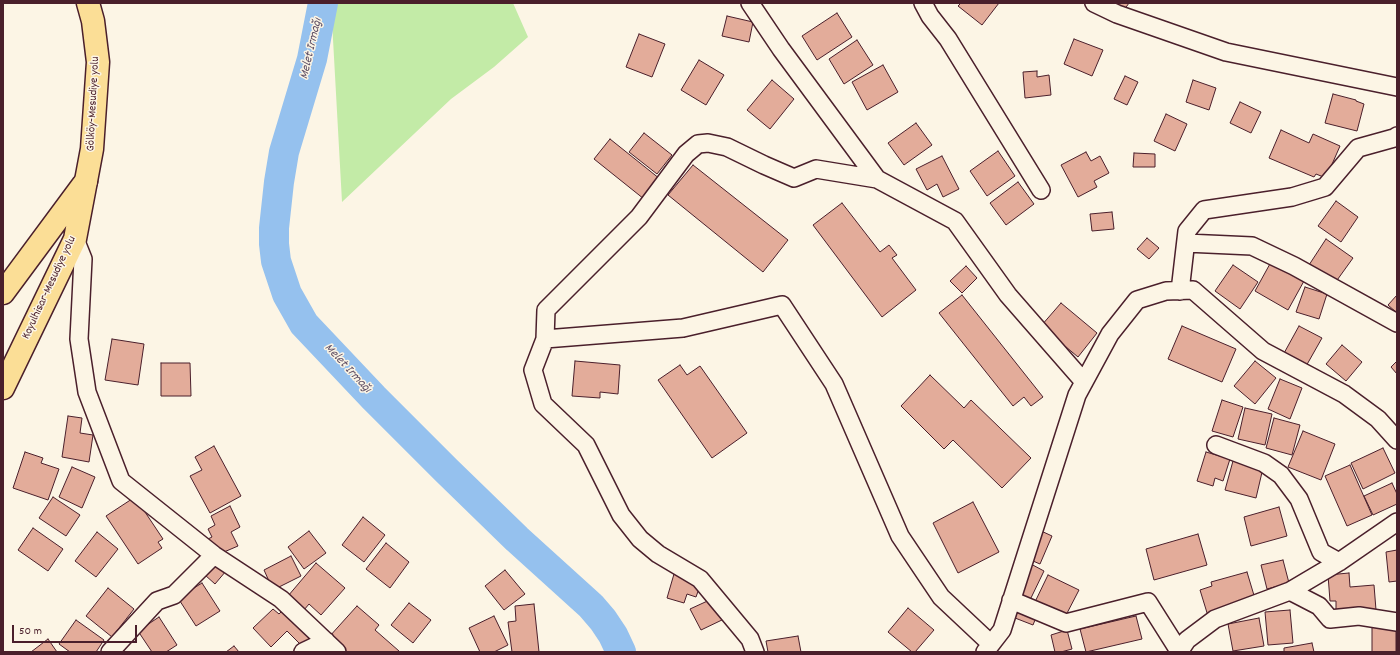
<!DOCTYPE html>
<html>
<head>
<meta charset="utf-8">
<style>
  body { margin:0 }
  #map { position:relative; width:1400px; height:655px; overflow:hidden; background:#fcf5e5; font-family:Dekko,sans-serif }
  canvas { display:block }
  .frame { position:absolute; inset:0; border:4px solid #4a1f2b; pointer-events:none }
  .scale { position:absolute; left:12px; top:625px; width:125px; height:18px; box-sizing:border-box; border:2px solid #4a1f2b; border-top:0; padding-left:5px; font-size:12px; line-height:14px; white-space:nowrap; color:#4a1f2b; -webkit-text-stroke:3px #fcf5e5; paint-order:stroke }
</style>
</head>
<body>
<div id="map">
<canvas width="1400" height="655"></canvas>
<div class="frame"></div>
<div class="scale">50 m</div>
</div>
<script>
const c = document.querySelector('canvas').getContext('2d');
c.lineJoin = 'round';
function fillPath(path, color) {
  c.fillStyle = color;
  c.fill(path, 'evenodd');
}
function shape(rows) {
  const path = new Path2D();
  for (const r of rows) {
    path.moveTo(r[0], r[1]);
    for (let i = 2; i < r.length; i += 2) path.lineTo(r[i], r[i + 1]);
  }
  return path;
}
function stroke(path, color, width, dash) {
  c.strokeStyle = color;
  c.lineWidth = width;
  c.lineCap = dash ? 'butt' : 'round';
  c.setLineDash(dash || []);
  c.stroke(path);
}
function write(font, color, halo, rows, align = 'center') {
  c.font = font + ' Dekko,sans-serif';
  c.lineWidth = 3;
  c.setLineDash([]);
  c.textBaseline = 'middle';
  c.strokeStyle = halo;
  c.fillStyle = color;
  for (const [text, x, y, turn = 0] of rows) {
    c.save();
    c.translate(x, y);
    c.rotate((+turn || 0) * Math.PI / 180);
    c.textAlign = isNaN(turn) ? turn : align;
    if (halo) c.strokeText(text, 0, 0);
    c.fillText(text, 0, 0);
    c.restore();
  }
}
const green = shape([
  [331,3,513,3,528,37,494,67,451,99,342,202]
]);
const river = shape([
  [323,3,312,59,284,152,279,182,274,228,274,244,276,261,287,294,304,324,374,398,446,470,517,539,591,606,603,620,613,635,621,652]
]);
const building = shape([
  [961,3,999,3,982,25,958,6,961,3],
  [1108,3,1129,3,1122,13,1108,3],
  [837,13,852,37,817,60,802,36,837,13],
  [727,16,753,22,749,42,722,36,727,16],
  [639,34,665,44,652,77,626,67,639,34],
  [1074,39,1103,50,1092,76,1064,64,1074,39],
  [857,40,873,65,844,84,829,59,857,40],
  [699,60,724,75,706,105,681,90,699,60],
  [883,65,898,92,867,110,852,82,883,65],
  [1037,71,1037,77,1049,75,1051,95,1025,98,1023,72,1037,71],
  [1125,76,1138,82,1127,105,1114,99,1125,76],
  [772,80,794,99,770,129,747,110,772,80],
  [1193,80,1216,88,1209,110,1186,102,1193,80],
  [1333,94,1356,100,1356,101,1364,104,1357,131,1325,123,1333,94],
  [1240,102,1261,112,1251,133,1230,123,1240,102],
  [1166,114,1187,124,1175,151,1154,141,1166,114],
  [916,123,932,145,904,165,888,143,916,123],
  [1281,130,1309,143,1313,134,1340,146,1326,178,1316,174,1314,177,1269,158,1281,130],
  [644,133,672,155,657,174,629,152,644,133],
  [610,139,660,179,644,199,594,159,610,139],
  [998,151,1015,176,987,196,970,171,998,151],
  [1086,152,1091,161,1100,156,1109,173,1094,181,1097,187,1078,197,1061,165,1086,152],
  [1134,153,1155,154,1155,167,1133,167,1134,153],
  [942,156,959,189,943,197,937,184,927,190,916,169,942,156],
  [693,165,788,240,763,272,668,195,693,165],
  [1018,182,1034,204,1006,225,990,203,1018,182],
  [1336,201,1358,217,1341,242,1318,226,1336,201],
  [842,203,880,252,889,245,897,255,892,258,916,290,882,317,813,225,842,203],
  [1112,212,1114,229,1092,231,1090,214,1112,212],
  [1147,238,1159,248,1149,259,1137,249,1147,238],
  [1326,239,1353,258,1335,283,1309,265,1326,239],
  [1271,262,1304,281,1288,310,1255,291,1271,262],
  [1233,265,1258,282,1240,309,1215,291,1233,265],
  [966,266,977,278,962,293,950,281,966,266],
  [1305,287,1327,294,1319,319,1296,312,1305,287],
  [962,295,1043,397,1031,406,1024,397,1013,406,939,313,962,295],
  [1397,295,1397,313,1388,305,1397,295],
  [1061,303,1097,333,1078,357,1041,326,1061,303],
  [1182,326,1236,349,1222,382,1168,359,1182,326],
  [1299,326,1322,338,1305,368,1283,355,1299,326],
  [112,339,144,344,138,385,105,380,112,339],
  [1342,345,1362,362,1346,381,1326,364,1342,345],
  [575,361,620,365,618,394,600,392,600,398,572,396,575,361],
  [1255,361,1276,378,1255,404,1234,386,1255,361],
  [1397,361,1397,374,1391,367,1397,361],
  [161,363,190,363,191,396,161,396,161,363],
  [680,365,687,375,700,366,747,433,712,458,658,380,680,365],
  [930,375,964,408,971,400,1031,458,1002,488,953,440,944,449,901,406,930,375],
  [1280,379,1302,388,1290,419,1268,409,1280,379],
  [1222,400,1243,407,1233,437,1212,431,1222,400],
  [1245,408,1272,414,1265,445,1238,439,1245,408],
  [68,416,82,418,80,433,93,435,89,462,62,457,68,416],
  [1274,418,1300,425,1292,455,1266,448,1274,418],
  [1303,431,1335,444,1321,480,1288,467,1303,431],
  [214,446,241,496,210,513,190,476,202,470,195,457,214,446],
  [1383,448,1395,473,1363,489,1351,463,1383,448],
  [25,452,43,458,41,463,59,469,48,500,13,488,25,452],
  [1206,452,1230,459,1223,481,1215,478,1213,486,1197,481,1206,452],
  [1233,461,1263,468,1256,498,1225,490,1233,461],
  [1350,465,1372,515,1347,526,1325,476,1350,465],
  [72,467,95,477,82,508,59,497,72,467],
  [1392,483,1397,494,1397,504,1373,515,1364,496,1392,483],
  [53,497,80,515,66,536,39,518,53,497],
  [135,497,163,539,158,542,162,548,138,564,106,516,135,497],
  [973,502,999,552,958,573,933,523,973,502],
  [230,506,240,527,231,532,238,546,217,555,206,540,212,537,208,529,215,525,211,516,230,506],
  [1279,507,1287,536,1251,546,1244,517,1279,507],
  [363,517,385,535,364,562,342,545,363,517],
  [33,528,63,549,48,571,18,550,33,528],
  [1039,530,1052,536,1040,564,1026,558,1039,530],
  [309,531,326,553,304,569,288,547,309,531],
  [97,532,118,549,96,577,75,561,97,532],
  [1198,534,1207,565,1154,580,1146,549,1198,534],
  [386,543,409,562,390,588,366,569,386,543],
  [1397,550,1397,581,1389,582,1386,552,1397,550],
  [291,556,301,576,273,590,264,570,291,556],
  [1283,560,1289,583,1267,589,1261,565,1283,560],
  [216,562,226,571,215,584,205,575,216,562],
  [316,563,345,588,321,615,309,604,304,610,288,596,316,563],
  [1029,563,1044,571,1030,600,1014,591,1029,563],
  [505,570,525,594,504,610,485,586,505,570],
  [1247,572,1256,602,1208,616,1200,590,1212,586,1211,582,1247,572],
  [1349,573,1350,587,1374,585,1376,610,1336,613,1336,601,1330,601,1328,575,1349,573],
  [674,574,701,583,696,597,687,594,684,603,667,598,674,574],
  [1048,575,1079,590,1064,619,1034,604,1048,575],
  [202,583,220,611,196,626,178,598,202,583],
  [108,588,134,609,112,637,86,616,108,588],
  [714,598,724,619,701,630,690,609,714,598],
  [409,603,431,620,413,643,391,625,409,603],
  [534,604,539,652,512,652,508,622,516,621,515,606,534,604],
  [357,606,379,625,375,630,399,651,398,652,347,652,329,637,357,606],
  [286,607,317,637,305,649,287,631,271,647,253,628,273,609,279,614,286,607],
  [908,608,934,630,915,652,912,652,888,632,908,608],
  [1019,608,1037,615,1033,625,1015,618,1019,608],
  [1290,610,1293,643,1268,645,1265,612,1290,610],
  [494,616,508,645,494,652,480,652,469,628,494,616],
  [1136,616,1142,639,1086,652,1080,629,1136,616],
  [159,617,177,645,166,652,152,652,138,631,159,617],
  [1259,618,1264,646,1233,651,1228,624,1259,618],
  [76,620,104,640,96,652,70,652,59,644,76,620],
  [1372,627,1396,628,1396,652,1372,652,1372,627],
  [1067,630,1072,649,1061,652,1055,652,1051,635,1067,630],
  [798,636,801,652,768,652,766,641,798,636],
  [48,639,57,652,31,652,48,639],
  [1312,643,1314,652,1284,652,1284,648,1312,643],
  [234,646,239,652,226,652,234,646]
]);
const minor = shape([
  [750,3,781,49,877,179],
  [923,3,930,16,948,39,1041,190],
  [1094,3,1117,14,1226,52,1397,87],
  [75,239,83,259,79,339,87,392,121,481,214,555,281,599,337,652],
  [1186,243,1252,246,1294,266,1397,323],
  [1180,291,1187,231,1204,210,1292,197,1325,187,1358,148,1394,138,1397,136],
  [545,339,683,328,782,305,834,384,900,536,941,597,991,644],
  [1216,445,1264,463,1281,475,1299,499,1321,552,1339,562],
  [1290,591,1319,606,1330,619,1359,616,1397,622],
  [1011,600,1066,623,1148,602,1179,651],
  [110,652,157,601,174,595,214,555],
  [303,652,326,641],
  [755,652,750,639,700,579,658,554,640,539,621,515,586,445,543,404,533,370,545,339,546,310,639,217,686,154,698,144,708,143,727,147,764,165,794,178,816,169,877,179,955,221,1008,295,1084,382],
  [985,652,1002,630,1077,395,1110,334,1137,300,1166,291,1193,290,1263,351,1344,394,1378,419,1397,440],
  [1179,652,1187,640,1215,619,1290,591,1339,562,1397,522]
]);
const major = shape([
  [86,181,92,149,98,62,93,21,88,3]
]);
const highway = shape([
  [3,293,83,185],
  [3,388,75,239,86,181]
]);
const streetNames = [
  ["Gölköy-Mesudiye yolu",94,104,-87],
  ["Koyulhisar-Mesudiye yolu",50,288,-65]
];
const waterNames = [
  ["Melet Irmağı",312,49,-77],
  ["Melet Irmağı",347,369,47]
];
fillPath(green, '#c3eba7');
stroke(river, '#95c1ee', 30);
fillPath(building, '#e3ac9a');
stroke(building, '#4a1f2b', 1);
stroke(minor, '#4a1f2b', 20);
stroke(major, '#4a1f2b', 25);
stroke(highway, '#4a1f2b', 25);
stroke(minor, '#fcf5e5', 17);
stroke(major, '#fbde96', 22);
stroke(highway, '#fbde96', 22);
write('12px', '#4a1f2b', '#fcf5e5', streetNames);
write('italic 13px', '#605066', '#fcf5e5', waterNames);
</script>
</body>
</html>
